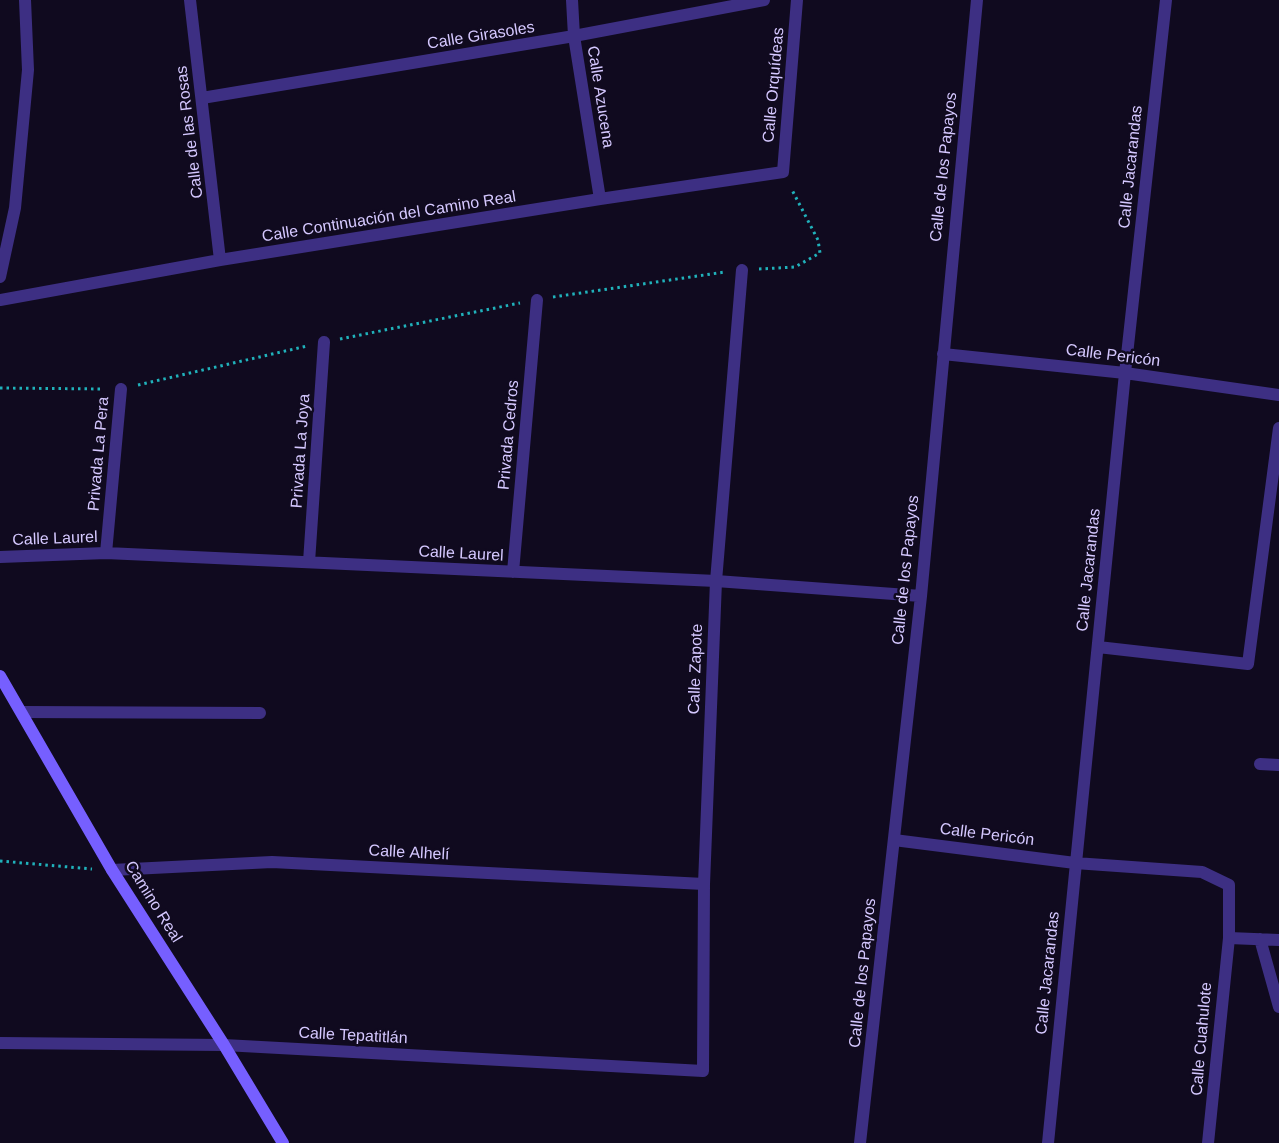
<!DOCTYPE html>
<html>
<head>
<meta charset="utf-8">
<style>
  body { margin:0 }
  canvas { display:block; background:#100a1f }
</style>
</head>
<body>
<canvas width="1279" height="1143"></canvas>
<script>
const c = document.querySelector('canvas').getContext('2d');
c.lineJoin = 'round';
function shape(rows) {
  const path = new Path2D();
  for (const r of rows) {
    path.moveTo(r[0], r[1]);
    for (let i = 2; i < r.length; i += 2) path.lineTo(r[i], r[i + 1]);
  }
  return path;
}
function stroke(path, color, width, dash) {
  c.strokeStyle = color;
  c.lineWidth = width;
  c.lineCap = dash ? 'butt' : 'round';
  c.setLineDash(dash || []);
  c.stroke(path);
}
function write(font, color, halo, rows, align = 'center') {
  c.font = font + ' Arial,sans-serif';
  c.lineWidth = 5;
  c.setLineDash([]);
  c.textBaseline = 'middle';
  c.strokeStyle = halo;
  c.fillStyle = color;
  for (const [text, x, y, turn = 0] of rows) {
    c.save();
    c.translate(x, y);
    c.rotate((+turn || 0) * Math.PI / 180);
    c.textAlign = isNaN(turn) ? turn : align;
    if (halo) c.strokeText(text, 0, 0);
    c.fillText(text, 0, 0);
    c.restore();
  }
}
const path = shape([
  [759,269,795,267,820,253,818,240,791,188],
  [553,297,725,272],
  [340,339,520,303],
  [138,385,307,346],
  [0,388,104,389],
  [0,861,92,869]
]);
const street = shape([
  [190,0,220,260],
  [572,0,574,36,600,199],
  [202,98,574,36,764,0],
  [0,277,15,208,28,70,25,0],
  [0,300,220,260,600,199,783,172,797,0],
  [943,354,1125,373,1279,395],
  [106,553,121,389],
  [0,557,106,553,716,581,921,596],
  [309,562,324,342],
  [513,572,537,300],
  [1098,647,1248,664,1279,428],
  [22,712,260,713],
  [1260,764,1279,765],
  [894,840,1075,863,1202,872,1229,885,1229,938,1208,1143],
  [112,870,272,862,704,884],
  [1229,938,1279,940],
  [1260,939,1279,1007],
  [0,1043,224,1045,703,1071,704,884,716,581,742,270],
  [860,1143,921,596,977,0],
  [1048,1143,1125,373,1166,0]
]);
const secondary = shape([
  [0,676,112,870,224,1045,283,1143]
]);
const streetNames = [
  ["Calle Girasoles",481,36,-9],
  ["Calle Orquídeas",774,85,-85],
  ["Calle Azucena",600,97,81],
  ["Calle de las Rosas",190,132,-97],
  ["Calle de los Papayos",944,167,-84],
  ["Calle Jacarandas",1131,167,-84],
  ["Calle Continuación del Camino Real",389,217,-9],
  ["Calle Pericón",1113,356,7],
  ["Privada Cedros",509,435,-85],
  ["Privada La Joya",301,451,-86],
  ["Privada La Pera",99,454,-85],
  ["Calle Laurel",55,539,-2],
  ["Calle Laurel",461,554,3],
  ["Calle de los Papayos",906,570,-84],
  ["Calle Jacarandas",1089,570,-84],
  ["Calle Zapote",696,669,-88],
  ["Calle Pericón",987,835,7],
  ["Calle Alhelí",409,853,3],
  ["Camino Real",153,902,58],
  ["Calle de los Papayos",863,973,-84],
  ["Calle Jacarandas",1048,973,-84],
  ["Calle Tepatitlán",353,1036,3],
  ["Calle Cuahulote",1202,1039,-85]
];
stroke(path, '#20b2bb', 3, [2.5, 4]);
stroke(street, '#3d2f83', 12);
stroke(secondary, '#765fff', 12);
write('16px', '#d5c8ff', '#100a1f', streetNames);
</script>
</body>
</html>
